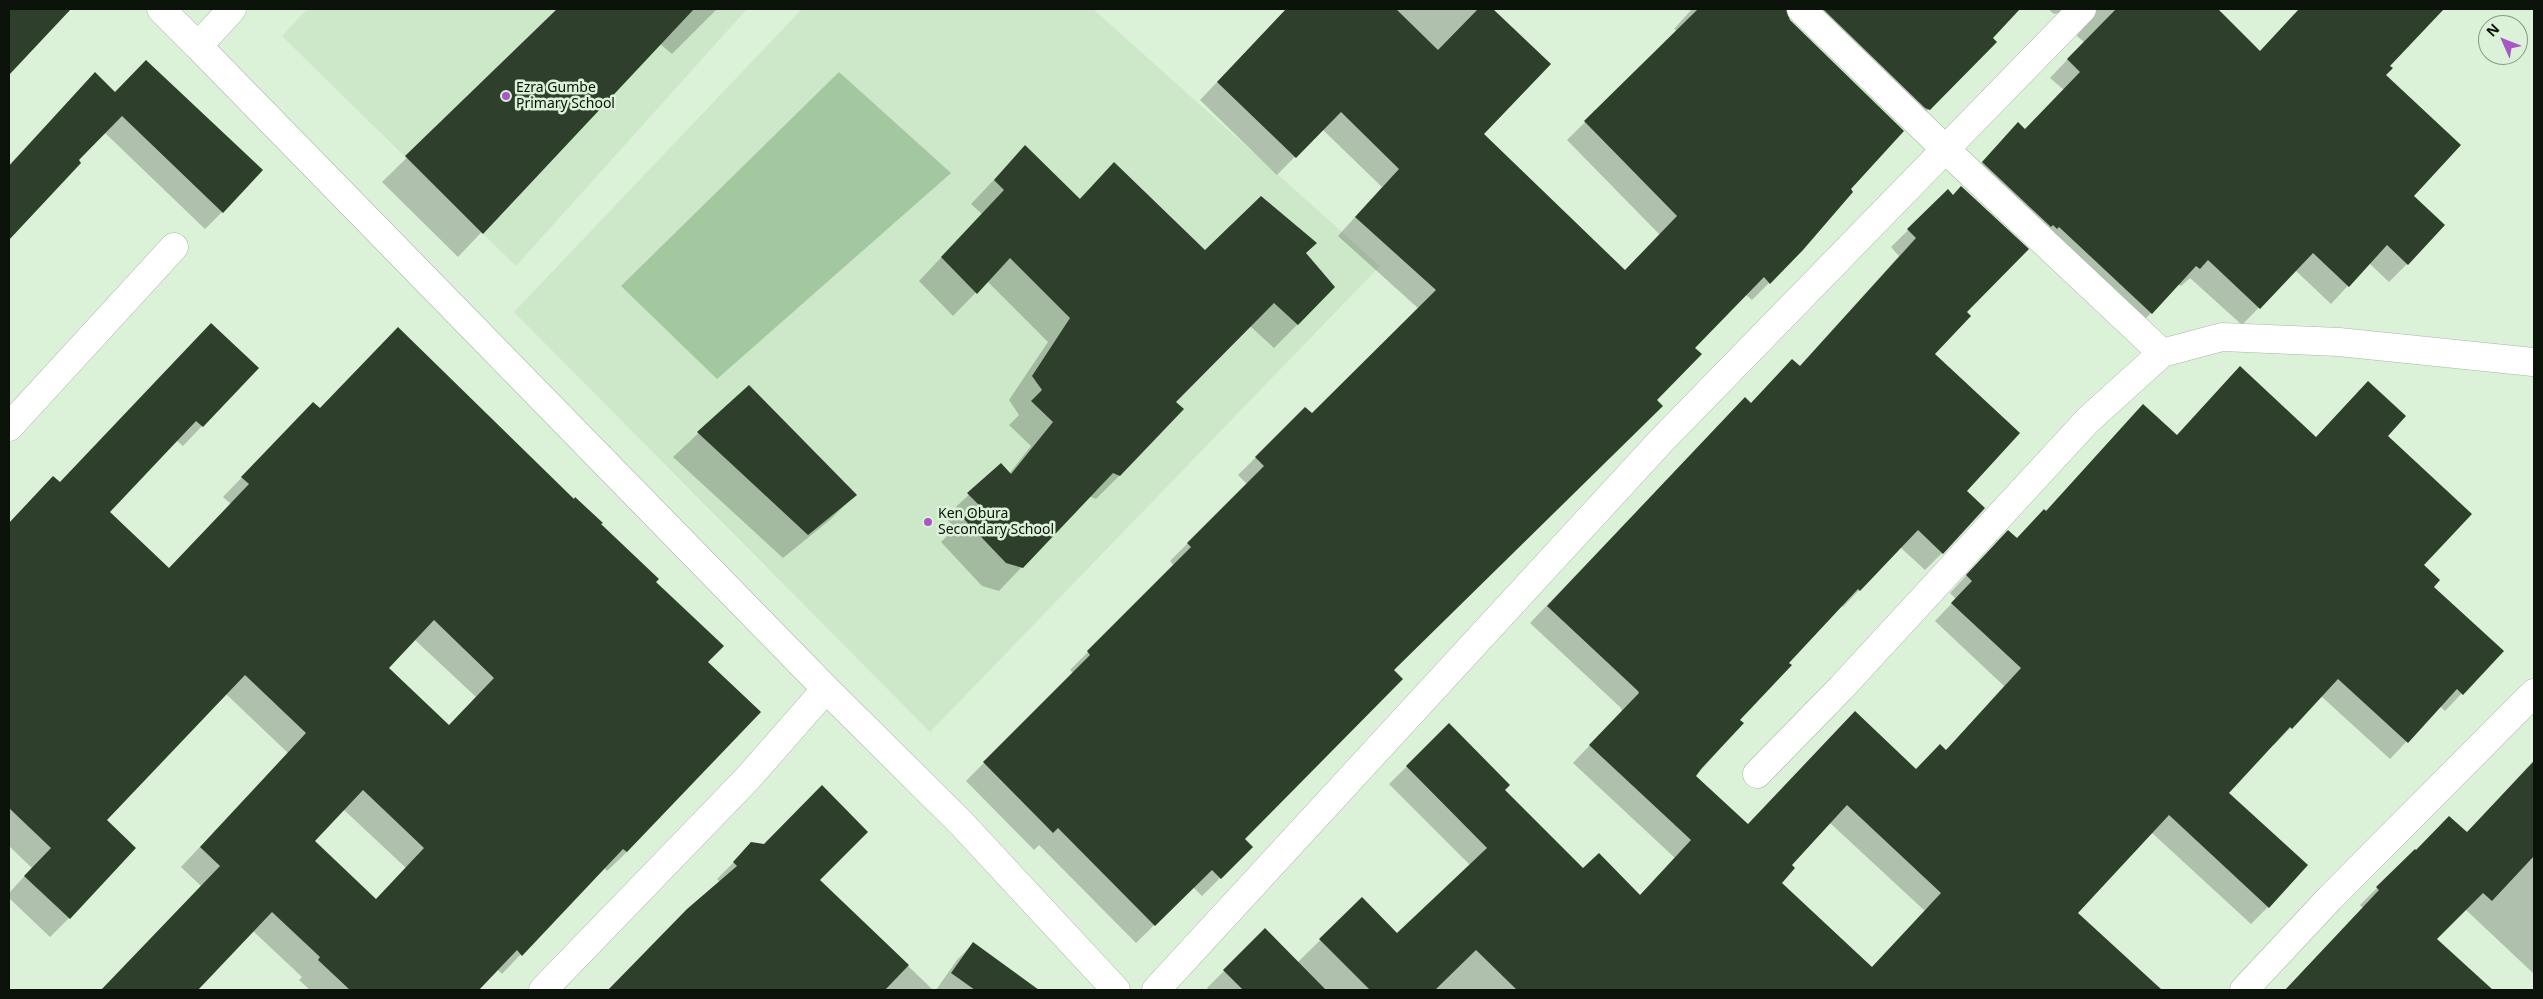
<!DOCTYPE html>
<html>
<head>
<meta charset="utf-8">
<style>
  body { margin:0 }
  #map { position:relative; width:2543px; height:999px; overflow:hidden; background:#dbf1d8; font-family:"Noto Sans",sans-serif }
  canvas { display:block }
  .frame { position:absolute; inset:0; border:10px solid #0b120a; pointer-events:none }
  .north { position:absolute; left:2478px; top:15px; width:50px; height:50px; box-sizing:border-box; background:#dbf1d8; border:1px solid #889886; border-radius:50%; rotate:314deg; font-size:14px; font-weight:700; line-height:20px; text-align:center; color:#0b120a }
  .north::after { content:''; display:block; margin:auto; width:18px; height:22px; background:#a857c7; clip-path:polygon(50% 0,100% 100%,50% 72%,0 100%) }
</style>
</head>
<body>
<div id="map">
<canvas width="2543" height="999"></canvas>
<div class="frame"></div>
<div class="north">N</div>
</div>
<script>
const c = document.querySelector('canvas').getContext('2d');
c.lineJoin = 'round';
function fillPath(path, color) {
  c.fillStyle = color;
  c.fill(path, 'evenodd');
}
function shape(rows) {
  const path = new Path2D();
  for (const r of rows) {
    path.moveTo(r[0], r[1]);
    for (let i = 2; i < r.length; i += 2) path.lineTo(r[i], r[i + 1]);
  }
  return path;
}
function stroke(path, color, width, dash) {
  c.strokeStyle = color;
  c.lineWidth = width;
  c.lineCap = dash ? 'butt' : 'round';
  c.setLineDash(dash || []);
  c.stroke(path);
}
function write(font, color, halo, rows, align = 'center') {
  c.font = font + ' "Noto Sans",sans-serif';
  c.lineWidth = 5;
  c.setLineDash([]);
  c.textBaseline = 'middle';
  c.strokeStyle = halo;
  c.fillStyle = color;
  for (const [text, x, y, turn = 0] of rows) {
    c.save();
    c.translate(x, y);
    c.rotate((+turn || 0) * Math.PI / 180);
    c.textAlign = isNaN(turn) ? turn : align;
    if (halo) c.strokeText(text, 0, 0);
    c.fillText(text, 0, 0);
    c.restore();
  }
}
const built = shape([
  [307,9,747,9,516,266,282,36],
  [802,9,1093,9,1380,266,930,732,514,312]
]);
const green = shape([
  [839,72,951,173,717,379,621,286]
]);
const shadow = shape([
  [9,9,43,9,57,22,9,74],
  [559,9,717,9,672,54,660,44,458,257,382,182],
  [1287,9,1492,9,1549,64,1482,134,1625,272,1660,235,1567,140,1677,31,1674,29,1692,9,2018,9,1991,38,1996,42,1911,127,1794,15,1785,11,1849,189,1769,283,1752,300,1745,294,1392,670,1243,839,1251,847,1202,896,1193,887,1136,943,1039,845,1034,850,966,781,1073,673,1070,670,1174,566,1170,561,1247,484,1238,475,1305,409,1311,415,1419,309,1338,236,1382,187,1322,129,1277,175,1200,100],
  [2048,9,2217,9,2260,52,2300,9,2441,9,2389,66,2385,75,2412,196,2407,264,2389,282,2369,263,2331,304,2295,270,2242,325,2190,278,2181,286,2178,284,2134,331,1965,181,2018,124,2025,131,2064,90,2050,78,2084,42,2077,36,2080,24,2067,11,2054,14],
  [95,74,222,212,205,229,104,132,77,161,79,163,9,238,9,165],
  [1025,147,1079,199,1114,164,1205,252,1305,254,1298,324,1274,348,1250,326,1175,402,1119,476,1096,499,1089,496,999,591,982,586,941,542,955,528,945,517,1001,465,1009,474,1031,446,1009,425,1019,415,1009,400,1048,342,987,281,953,316,919,281,982,214,971,204],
  [1948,191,1965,312,1933,354,1965,491,1942,553,1925,570,1900,547,1843,607,1841,605,1787,663,1739,720,1742,723,1695,777,1748,826,1916,771,1946,751,2004,686,1935,621,1956,599,1950,593,1991,549,2017,539,2045,512,2176,436,2315,438,2386,436,2422,565,2432,587,2502,651,2445,711,2440,706,2390,759,2321,696,2274,745,2272,744,2227,793,2268,907,2251,924,2151,832,2076,913,2160,990,1652,990,1634,973,1617,990,1611,987,1608,990,1209,990,1207,988,1265,930,1297,963,1362,899,1397,934,1470,865,1389,784,1449,725,1503,790,1583,870,1640,896,1675,858,1573,763,1622,711,1621,708,1530,623,1728,416,1751,404,1799,367,1899,256,1891,247],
  [1829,822,1925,911,1871,968,1780,883,1790,865],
  [257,368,183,446,176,440,108,512,169,569,231,504,223,497,294,423,320,410,599,524,654,582,707,662,627,852,607,871,604,867,502,974,497,969,477,990,310,990,299,980,302,977,253,931,196,990,102,990,201,886,181,867,288,753,226,694,105,820,69,918,50,937,9,898,9,893,32,868,9,846,9,523,34,497],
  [414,639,476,697,449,726,387,668],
  [343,809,406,868,376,900,313,841],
  [749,386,855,495,831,519,783,558,673,457],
  [2534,760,2534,974,2465,909,2435,939,2491,990,2285,990,2363,908,2360,905,2415,850,2466,834],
  [752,844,819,880,933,990,608,990,688,910,720,882,717,879],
  [973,944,1035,989,1034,990,936,990,957,960]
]);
const building = shape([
  [9,9,71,9,9,75],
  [557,9,694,9,483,234,405,156],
  [1286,9,1396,9,1438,50,1478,9,1493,9,1551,64,1484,134,1625,270,1677,216,1584,121,1698,9,1786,9,1790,20,1904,131,1851,189,1853,192,1803,250,1770,284,1764,277,1695,348,1702,354,1657,400,1663,406,1394,670,1403,679,1245,839,1253,847,1221,879,1212,870,1155,926,1058,828,1053,833,983,762,1090,655,1087,651,1191,547,1187,543,1264,466,1255,457,1305,407,1312,413,1436,290,1355,217,1399,169,1341,112,1296,158,1217,82],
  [1823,9,2020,9,1993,38,1997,42,1930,110,1925,108],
  [2116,9,2218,9,2260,51,2299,9,2444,9,2390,66,2393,68,2386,75,2461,145,2414,196,2445,225,2408,265,2387,245,2349,287,2313,253,2260,309,2208,260,2200,269,2196,266,2152,314,2059,227,2057,229,2053,225,2051,227,1982,162,2018,122,2025,129,2080,72,2067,59],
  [146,60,263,170,223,213,122,116,79,160,81,163,9,240,9,166,95,72,115,92],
  [1025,145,1080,199,1114,162,1205,250,1261,196,1317,243,1306,253,1335,287,1298,325,1274,303,1176,402,1184,409,1120,476,1113,473,1023,568,1006,563,963,518,979,505,967,493,1001,463,1011,474,1053,422,1031,401,1042,390,1032,376,1070,318,1010,258,977,294,941,257,1004,190,994,180],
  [1961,186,2029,249,1967,312,1971,316,1935,354,2020,433,1967,491,1985,508,1943,554,1918,530,1860,591,1858,589,1789,663,1792,665,1740,720,1744,723,1701,769,1696,776,1748,824,1855,711,1916,769,1940,744,1946,750,2021,668,1951,603,1972,581,1966,575,2008,530,2017,538,2044,509,2046,511,2143,404,2177,435,2240,366,2316,437,2368,381,2406,416,2388,436,2472,514,2424,565,2440,580,2434,587,2504,651,2463,695,2457,689,2408,743,2338,679,2292,729,2290,727,2229,793,2308,865,2269,908,2169,815,2078,913,2162,990,1517,990,1476,950,1435,990,1370,990,1319,939,1362,897,1397,933,1487,848,1406,766,1449,723,1510,785,1505,790,1583,868,1599,853,1640,895,1691,840,1589,745,1639,693,1638,691,1547,606,1745,397,1751,403,1792,359,1800,366,1916,238,1907,229,1948,189,1953,195],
  [1847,805,1941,893,1872,967,1782,883,1795,868,1792,865],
  [211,323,259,368,203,427,196,421,110,512,169,568,249,484,241,477,313,402,320,408,398,327,574,499,575,497,603,523,601,524,659,579,656,582,724,646,708,662,761,712,627,852,623,849,522,956,517,950,479,990,350,990,318,960,320,957,272,912,198,990,101,990,220,866,200,847,306,733,245,675,107,820,136,848,70,919,24,876,51,848,9,808,9,523,53,476,60,482],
  [434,620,494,678,449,725,389,668],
  [363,790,424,848,376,899,315,841],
  [749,385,857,495,808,535,697,432],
  [2534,761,2534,856,2492,901,2483,893,2437,939,2493,990,2285,990,2379,890,2376,887,2415,849,2416,850,2449,816,2467,832],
  [822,785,868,832,820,880,909,965,885,990,608,990,687,909,737,866,733,862,751,842,764,844],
  [1265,928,1326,990,1243,990,1223,970],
  [973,942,1039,990,975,990,951,973]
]);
const minor = shape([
  [161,9,198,46],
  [232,9,198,46,826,689,962,824,1116,990],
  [1801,9,1945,149,2162,353],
  [9,427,174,247],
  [1757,774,1841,688,2088,420,2162,353,2222,337,2339,342,2533,362],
  [543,990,748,778,826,689],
  [1156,990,1661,441,2082,9],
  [2244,990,2330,898,2534,693]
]);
const markers = [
  [506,96,5,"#a857c7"],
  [928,522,5,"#a857c7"]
];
const poiNames = [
  ["Ezra Gumbe",516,88],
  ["Primary School",516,104],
  ["Ken Obura",938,514],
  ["Secondary School",938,530]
];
fillPath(built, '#cce8c9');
fillPath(green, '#a3c79e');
fillPath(shadow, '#0003');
fillPath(building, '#2e402c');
stroke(minor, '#a5baa3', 29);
stroke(minor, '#fff', 28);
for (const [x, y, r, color] of markers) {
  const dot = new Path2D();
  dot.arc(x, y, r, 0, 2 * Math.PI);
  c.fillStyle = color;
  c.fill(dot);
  stroke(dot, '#dbf1d8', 2);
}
write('14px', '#0b120a', '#dbf1d8', poiNames, 'left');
</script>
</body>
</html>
